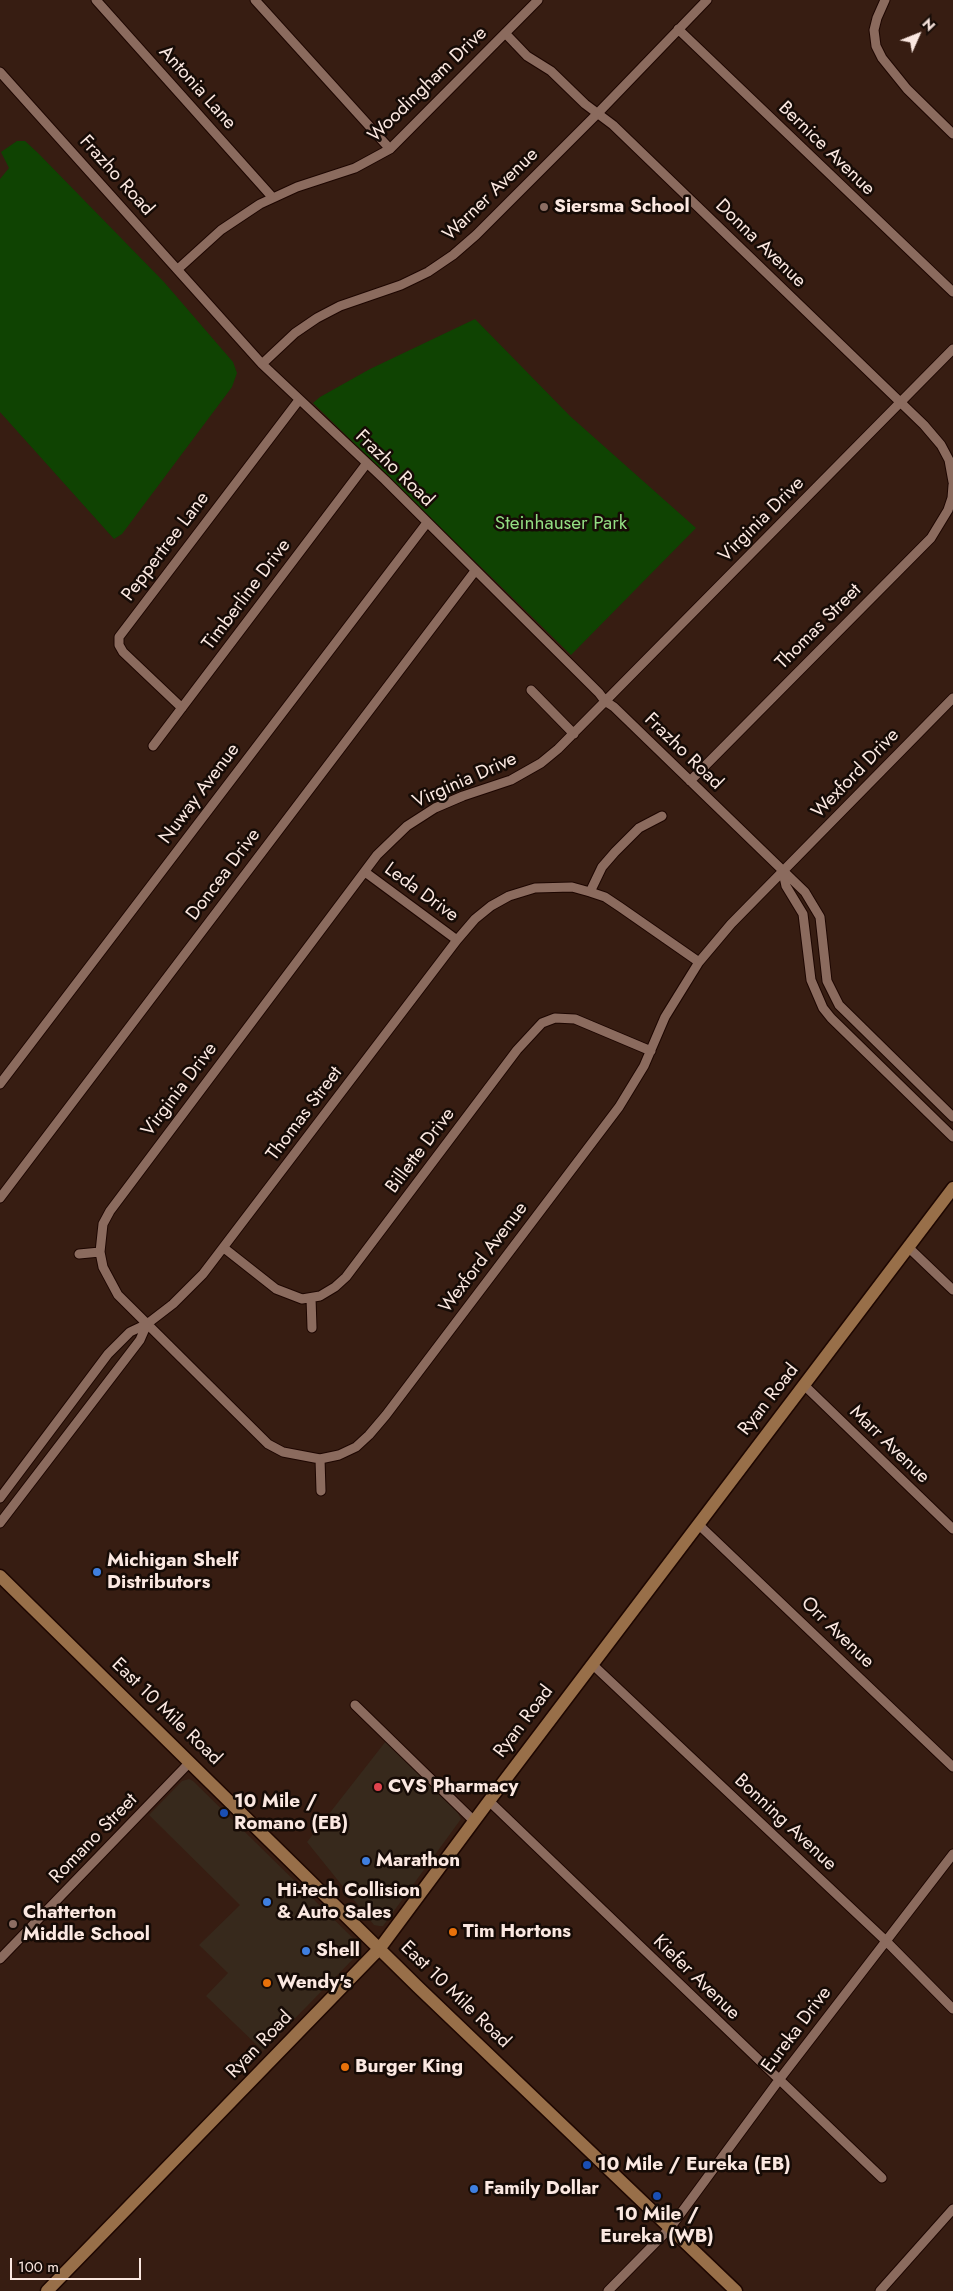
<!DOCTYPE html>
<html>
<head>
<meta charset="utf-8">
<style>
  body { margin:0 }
  #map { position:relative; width:953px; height:2291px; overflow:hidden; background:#371d12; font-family:Jost,sans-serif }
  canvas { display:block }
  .north { position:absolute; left:893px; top:10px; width:50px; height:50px; -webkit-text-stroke:4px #160b06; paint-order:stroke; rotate:46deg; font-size:14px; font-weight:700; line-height:20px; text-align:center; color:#fbe8e1 }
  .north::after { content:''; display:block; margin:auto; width:18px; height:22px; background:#fbe8e1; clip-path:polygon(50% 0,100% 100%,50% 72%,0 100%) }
  .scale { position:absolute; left:10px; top:2258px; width:131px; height:22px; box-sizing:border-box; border:2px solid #fbe8e1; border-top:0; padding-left:6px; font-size:15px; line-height:18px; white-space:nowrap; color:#fbe8e1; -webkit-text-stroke:4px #160b06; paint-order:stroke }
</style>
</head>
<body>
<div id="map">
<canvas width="953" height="2291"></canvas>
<div class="north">N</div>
<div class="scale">100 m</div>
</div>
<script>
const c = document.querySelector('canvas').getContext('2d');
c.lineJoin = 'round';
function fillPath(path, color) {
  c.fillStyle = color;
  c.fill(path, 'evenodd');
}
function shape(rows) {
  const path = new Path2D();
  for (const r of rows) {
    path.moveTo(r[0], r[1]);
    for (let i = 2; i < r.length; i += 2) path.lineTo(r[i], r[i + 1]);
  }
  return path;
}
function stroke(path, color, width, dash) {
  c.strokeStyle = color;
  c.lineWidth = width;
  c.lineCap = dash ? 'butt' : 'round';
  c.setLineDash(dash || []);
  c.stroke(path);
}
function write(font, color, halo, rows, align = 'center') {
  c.font = font + ' Jost,sans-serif';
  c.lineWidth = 5;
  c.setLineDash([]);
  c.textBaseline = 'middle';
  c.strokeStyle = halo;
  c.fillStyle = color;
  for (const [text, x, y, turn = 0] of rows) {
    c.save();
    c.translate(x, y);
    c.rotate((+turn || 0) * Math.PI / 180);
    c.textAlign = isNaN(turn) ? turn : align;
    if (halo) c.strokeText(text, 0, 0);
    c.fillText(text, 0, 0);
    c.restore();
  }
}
const commercial = shape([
  [386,1741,457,1811,461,1819,383,1926,379,1926,374,1925,307,1842],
  [189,1779,193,1781,361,1946,358,1954,263,2051,206,1996,228,1973,199,1945,240,1905,149,1815,182,1781]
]);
const green = shape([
  [17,141,25,141,38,153,164,282,233,362,237,373,232,387,122,534,114,539,0,412,0,179,9,168,1,152],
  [475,319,570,416,696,528,571,655,313,403,320,397,370,369]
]);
const street = shape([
  [96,0,273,198],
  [255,0,390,149],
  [885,0,877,18,874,30,876,46,882,58,907,89,953,134],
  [678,29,953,292],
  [505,33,527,56,551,71,585,104,613,125,924,425,941,445,949,460,953,482],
  [0,72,262,364,385,480,599,693,605,701,614,707,805,892,820,917,827,981,839,1005,953,1117],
  [178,269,221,230,260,204,297,187,355,168,390,149,538,0],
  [953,349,558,749,541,763,511,780,463,796,435,808,407,826,377,855,110,1211,103,1224,100,1252,103,1267,118,1295,268,1444,283,1452,320,1459,339,1455,356,1447,369,1435,386,1415,619,1107,644,1066,665,1017,699,962,731,924,953,698],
  [262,364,295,333,317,318,340,306,401,285,428,272,453,255,476,235,598,113,707,0],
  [531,690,574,734],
  [182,708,123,652,119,645,119,637,299,400],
  [153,746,367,463],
  [690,781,931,538,948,510,952,498,953,485],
  [365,872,457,940],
  [783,872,786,886,803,914,811,980,823,1008,831,1018,953,1137],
  [590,892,602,867,615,852,639,828,662,816],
  [0,1084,426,524],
  [0,1198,475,571],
  [908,1247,953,1290],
  [224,1248,276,1289,302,1299,320,1296,335,1287,346,1277,517,1050,542,1023,555,1018,575,1019,651,1051],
  [79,1254,100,1252],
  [311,1298,312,1328],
  [804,1385,953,1529],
  [320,1459,321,1491],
  [0,1498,108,1354,130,1332,147,1324],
  [0,1523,140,1340,147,1324,173,1304,203,1274,457,940,475,919,491,906,509,896,535,888,572,887,590,892,605,897,620,907,699,962],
  [698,1524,953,1767],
  [592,1664,886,1941,953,2009],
  [355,1705,474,1821],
  [489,1801,882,2178],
  [0,1959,190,1762],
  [608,2291,670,2228,779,2080,953,1854],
  [880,2291,953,2209]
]);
const secondary = shape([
  [0,1576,418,1987,736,2291],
  [47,2291,380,1948,489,1801,953,1188]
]);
const markers = [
  [544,207,5,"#8d6e63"],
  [97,1572,5,"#3f7fe0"],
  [378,1787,5,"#e0444e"],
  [224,1813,5,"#1a4fb4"],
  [366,1861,5,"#3f7fe0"],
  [267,1902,5,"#3f7fe0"],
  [13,1924,5,"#8d6e63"],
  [453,1932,5,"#e8710a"],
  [306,1951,5,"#3f7fe0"],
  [267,1983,5,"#e8710a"],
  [345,2067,5,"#e8710a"],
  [587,2165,5,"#1a4fb4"],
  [474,2189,5,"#3f7fe0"],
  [657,2196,5,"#1a4fb4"]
];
const streetNames = [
  ["Woodingham Drive",428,85,-44],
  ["Antonia Lane",197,88,48],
  ["Bernice Avenue",826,149,44],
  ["Frazho Road",116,176,48],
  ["Warner Avenue",491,195,-44],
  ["Donna Avenue",760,244,44],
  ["Frazho Road",394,469,44],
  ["Virginia Drive",762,520,-45],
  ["Peppertree Lane",166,547,-53],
  ["Timberline Drive",247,595,-53],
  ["Thomas Street",819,627,-45],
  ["Frazho Road",683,752,44],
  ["Wexford Drive",856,774,-46],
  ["Virginia Drive",465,781,-24],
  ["Nuway Avenue",200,794,-53],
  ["Doncea Drive",224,875,-53],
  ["Leda Drive",421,893,36],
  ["Virginia Drive",180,1090,-53],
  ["Thomas Street",305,1114,-53],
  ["Billette Drive",421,1151,-53],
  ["Wexford Avenue",484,1258,-53],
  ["Ryan Road",769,1400,-52],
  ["Marr Avenue",889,1445,44],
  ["Orr Avenue",837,1633,44],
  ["East 10 Mile Road",166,1712,44],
  ["Ryan Road",524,1722,-53],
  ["Bonning Avenue",785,1823,43],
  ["Romano Street",94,1839,-46],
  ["Kiefer Avenue",696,1978,44],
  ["East 10 Mile Road",455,1995,44],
  ["Eureka Drive",797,2030,-53],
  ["Ryan Road",260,2045,-46]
];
const poiNames = [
  ["Siersma School",554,207],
  ["Michigan Shelf",107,1561],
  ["Distributors",107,1583],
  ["CVS Pharmacy",388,1787],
  ["10 Mile /",234,1802],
  ["Romano (EB)",234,1824],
  ["Marathon",376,1861],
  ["Hi-tech Collision",277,1891],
  ["& Auto Sales",277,1913],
  ["Chatterton",23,1913],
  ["Middle School",23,1935],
  ["Tim Hortons",463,1932],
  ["Shell",316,1951],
  ["Wendy's",277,1983],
  ["Burger King",355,2067],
  ["10 Mile / Eureka (EB)",597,2165],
  ["Family Dollar",484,2189],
  ["10 Mile /",657,2215,"center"],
  ["Eureka (WB)",657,2237,"center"]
];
const parkNames = [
  ["Steinhauser Park",561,524]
];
fillPath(commercial, '#37291c');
fillPath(green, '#0f4302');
stroke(street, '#1d0601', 11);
stroke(secondary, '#1d0601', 15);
stroke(street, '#8b6b5e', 9);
stroke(secondary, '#986f49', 12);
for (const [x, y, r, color] of markers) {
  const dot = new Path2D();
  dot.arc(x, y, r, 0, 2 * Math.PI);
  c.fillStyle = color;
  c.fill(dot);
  stroke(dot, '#160b06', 2);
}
write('19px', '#fbe8e1', '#160b06', streetNames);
write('bold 19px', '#fbe8e1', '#160b06', poiNames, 'left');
write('19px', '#93de83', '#160b06', parkNames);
</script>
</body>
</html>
